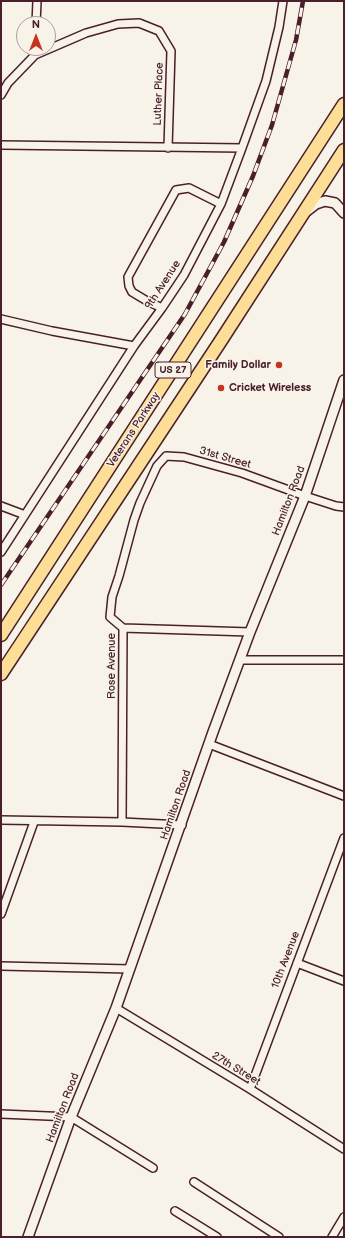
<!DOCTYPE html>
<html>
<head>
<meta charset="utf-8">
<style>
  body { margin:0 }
  #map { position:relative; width:345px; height:1238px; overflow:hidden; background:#f7f3e8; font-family:"Balsamiq Sans",sans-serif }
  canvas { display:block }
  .frame { position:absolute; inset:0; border:2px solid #4a1f2b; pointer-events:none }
  .north { position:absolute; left:16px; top:16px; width:40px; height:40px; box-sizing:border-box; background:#f7f3e8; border:1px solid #b29e9c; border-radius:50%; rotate:0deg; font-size:11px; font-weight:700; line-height:16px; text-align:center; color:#4a1f2b }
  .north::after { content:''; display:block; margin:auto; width:14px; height:18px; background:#c8321e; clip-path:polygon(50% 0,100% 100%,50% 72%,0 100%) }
</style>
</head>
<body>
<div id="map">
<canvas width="345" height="1238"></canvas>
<div class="frame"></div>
<div class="north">N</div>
</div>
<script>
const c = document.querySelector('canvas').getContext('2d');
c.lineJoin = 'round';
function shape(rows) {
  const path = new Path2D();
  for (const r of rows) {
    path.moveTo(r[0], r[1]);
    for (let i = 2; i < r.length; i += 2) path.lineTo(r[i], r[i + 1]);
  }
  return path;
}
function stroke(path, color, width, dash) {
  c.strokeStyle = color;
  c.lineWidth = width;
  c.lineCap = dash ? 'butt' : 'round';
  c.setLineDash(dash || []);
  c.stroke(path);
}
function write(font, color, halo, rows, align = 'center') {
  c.font = font + ' "Balsamiq Sans",sans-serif';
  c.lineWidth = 3;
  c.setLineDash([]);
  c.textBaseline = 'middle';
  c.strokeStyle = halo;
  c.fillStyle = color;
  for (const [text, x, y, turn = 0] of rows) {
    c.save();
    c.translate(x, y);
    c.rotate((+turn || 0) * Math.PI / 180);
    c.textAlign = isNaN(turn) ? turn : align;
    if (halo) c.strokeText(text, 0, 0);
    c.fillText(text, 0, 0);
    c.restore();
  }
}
const minor = shape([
  [36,24,37,1],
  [35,55,86,33,118,24,139,23,159,31,171,51,168,148],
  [1,95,8,83,35,55,35,48],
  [1,145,242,148],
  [162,308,147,301,132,292,129,286,128,277,176,190,189,188,221,204],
  [1,319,52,331,134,346],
  [1,506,25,515],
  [1,552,134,346,162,308,184,275,221,204,242,148,266,81,279,27,283,1],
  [123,628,250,632],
  [241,660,344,660],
  [209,744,344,796],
  [1,820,122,822,182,825],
  [122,822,123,628,110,617,112,597,119,576,134,520,140,503,157,466,166,456,184,457,242,473,305,496,336,506,344,507],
  [1,914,34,822],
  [297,963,344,981],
  [1,966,130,969],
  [116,1008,250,1089,344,1149],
  [250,1089,344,838],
  [1,1114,71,1117,153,1168],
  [194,1182,279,1237],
  [175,1211,217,1237],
  [332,1237,344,1217]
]);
const tertiary = shape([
  [307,211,316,204,325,201,335,203,344,213],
  [28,1237,71,1117,116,1008,213,732,250,632,305,496,344,380]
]);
const primary = shape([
  [1,635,344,104],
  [1,674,220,342,344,150]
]);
const rail = shape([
  [1,585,185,314,224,242,253,176,272,125,296,40,303,1]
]);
const markers = [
  [279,365,4,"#c8321e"],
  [221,388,4,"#c8321e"]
];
const shields = [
  [173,370,36]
];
const shieldNames = [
  ["US 27",173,370]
];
const streetNames = [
  ["Luther Place",159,94,-88],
  ["9th Avenue",163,285,-57],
  ["Veterans Parkway",134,430,-57],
  ["31st Street",225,458,16],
  ["Hamilton Road",289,501,-69],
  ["Rose Avenue",112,666,-90],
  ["Hamilton Road",176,805,-71],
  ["10th Avenue",286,960,-69],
  ["27th Street",236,1069,31],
  ["Hamilton Road",63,1108,-69]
];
const poiNames = [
  ["Family Dollar",271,365],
  ["Cricket Wireless",229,388,"left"]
];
stroke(minor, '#4a1f2b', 10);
stroke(tertiary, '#4a1f2b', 12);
stroke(primary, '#4a1f2b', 15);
stroke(minor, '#f7f3e8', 7);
stroke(tertiary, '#f7f3e8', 9);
stroke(primary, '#fcde96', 12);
stroke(rail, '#4a1f2b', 4.5);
stroke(rail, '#f7f3e8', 3, [9]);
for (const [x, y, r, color] of markers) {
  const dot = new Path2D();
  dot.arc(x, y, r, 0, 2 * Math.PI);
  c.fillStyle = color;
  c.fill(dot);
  stroke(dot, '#f7f3e8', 1.5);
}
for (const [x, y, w] of shields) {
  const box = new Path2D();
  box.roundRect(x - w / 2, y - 8, w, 16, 3);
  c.fillStyle = '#f7f3e8';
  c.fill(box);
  stroke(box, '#4a1f2b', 1);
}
write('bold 10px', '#4a1f2b', null, shieldNames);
write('11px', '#4a1f2b', '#f7f3e8', streetNames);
write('bold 11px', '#4a1f2b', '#f7f3e8', poiNames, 'right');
</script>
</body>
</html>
